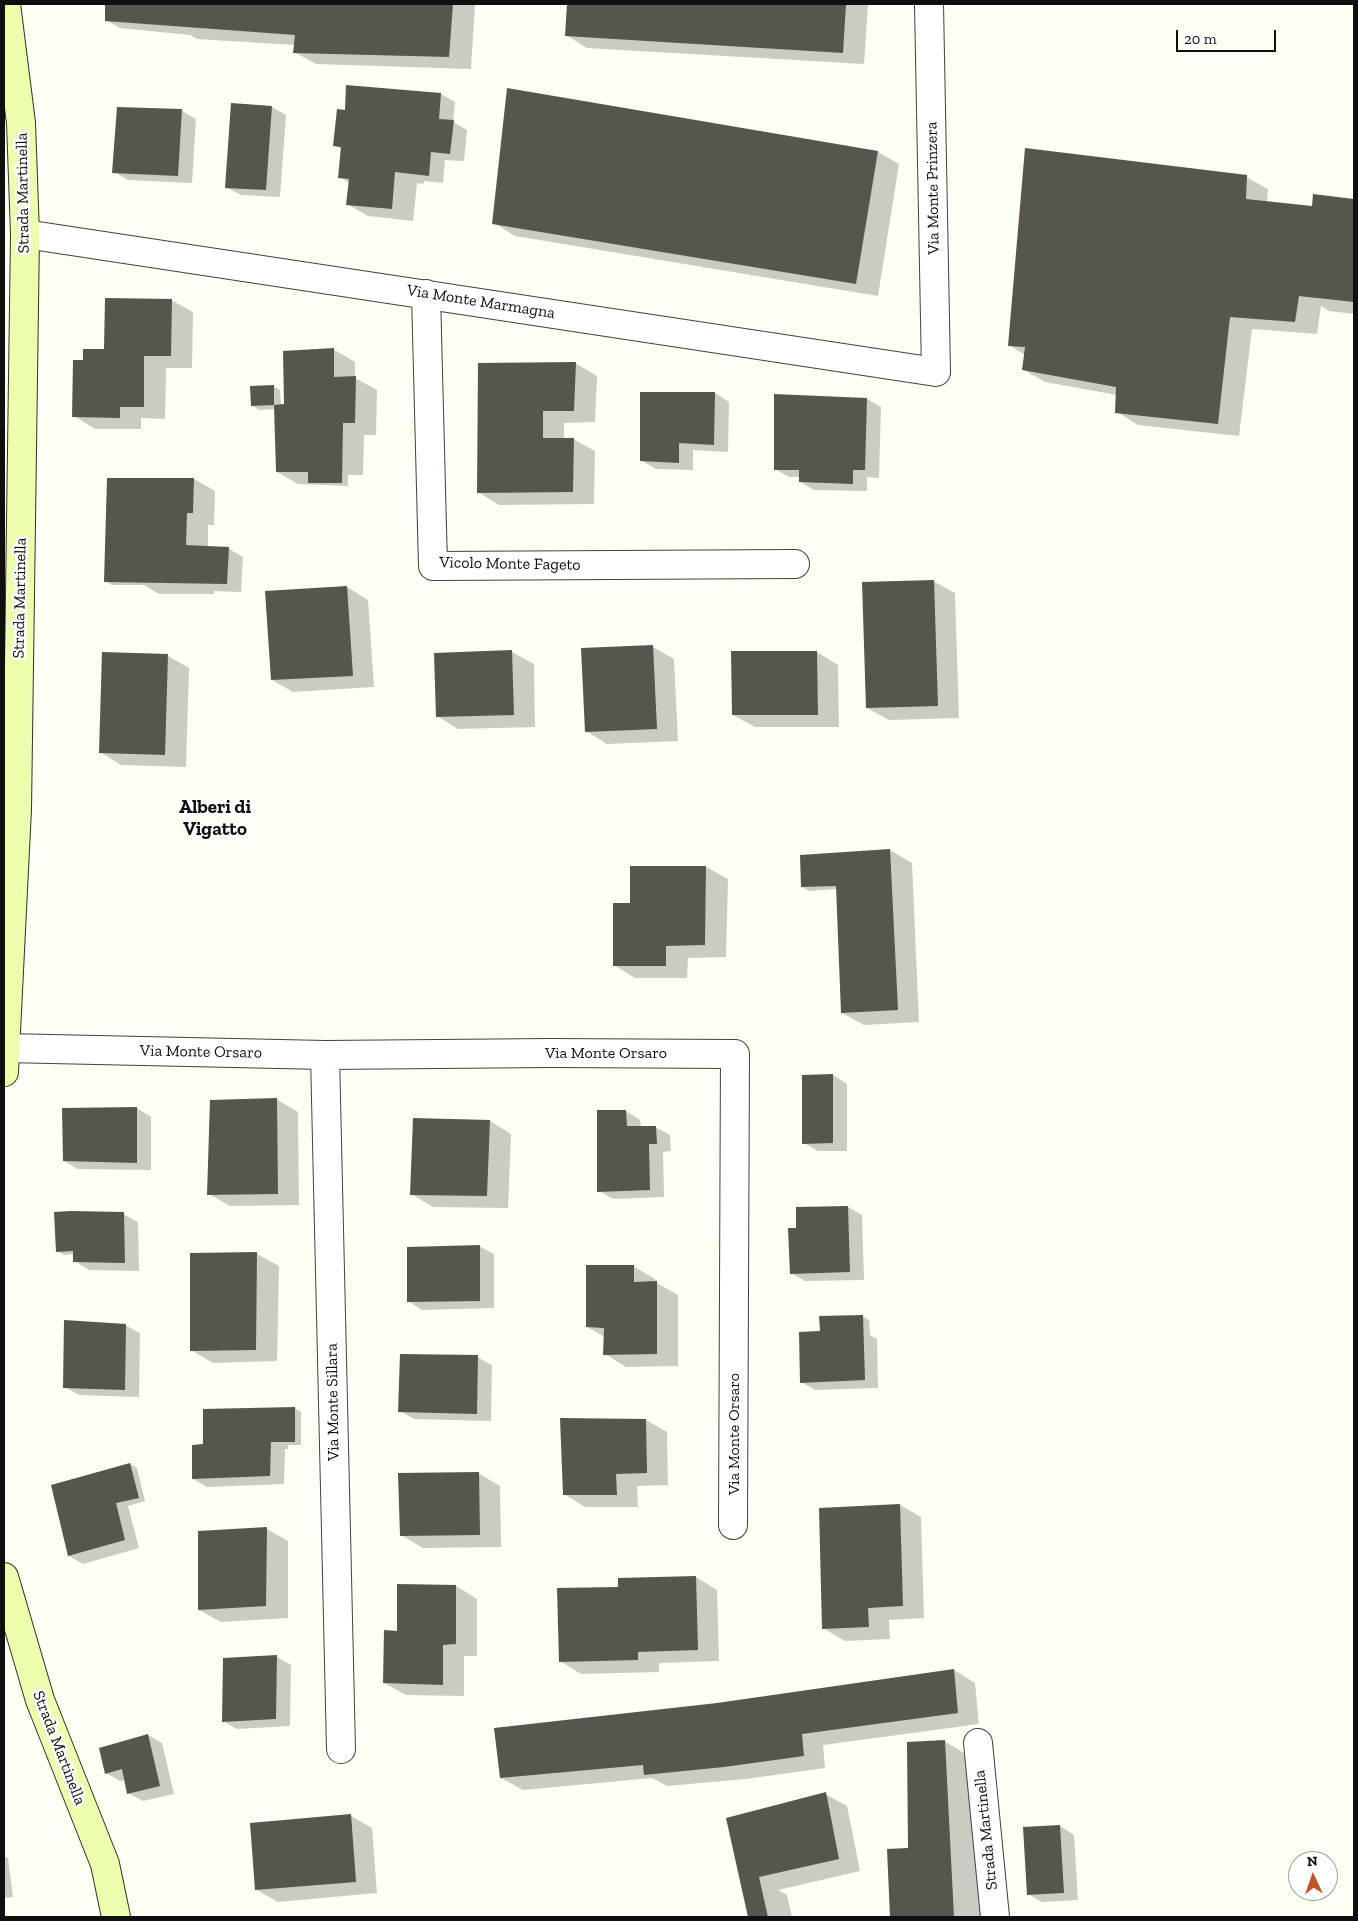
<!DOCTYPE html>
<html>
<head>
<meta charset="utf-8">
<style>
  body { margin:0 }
  #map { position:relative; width:1358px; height:1921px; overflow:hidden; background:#fdfff2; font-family:"Zilla Slab",serif }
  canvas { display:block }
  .frame { position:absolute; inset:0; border:5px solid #0f0f0f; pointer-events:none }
  .north { position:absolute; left:1288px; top:1851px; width:50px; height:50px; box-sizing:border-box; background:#fff; border:1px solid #9f9f9f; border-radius:50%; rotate:357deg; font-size:14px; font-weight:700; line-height:20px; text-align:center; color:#0f0f0f }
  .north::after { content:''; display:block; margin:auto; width:18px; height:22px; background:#c35524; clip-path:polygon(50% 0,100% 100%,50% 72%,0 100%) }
  .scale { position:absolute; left:1176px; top:30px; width:100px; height:22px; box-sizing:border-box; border:2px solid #0f0f0f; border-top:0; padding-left:6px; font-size:15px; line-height:18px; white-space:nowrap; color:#0f0f0f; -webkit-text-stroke:4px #fff; paint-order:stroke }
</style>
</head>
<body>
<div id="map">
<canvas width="1358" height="1921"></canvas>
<div class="frame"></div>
<div class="north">N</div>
<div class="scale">20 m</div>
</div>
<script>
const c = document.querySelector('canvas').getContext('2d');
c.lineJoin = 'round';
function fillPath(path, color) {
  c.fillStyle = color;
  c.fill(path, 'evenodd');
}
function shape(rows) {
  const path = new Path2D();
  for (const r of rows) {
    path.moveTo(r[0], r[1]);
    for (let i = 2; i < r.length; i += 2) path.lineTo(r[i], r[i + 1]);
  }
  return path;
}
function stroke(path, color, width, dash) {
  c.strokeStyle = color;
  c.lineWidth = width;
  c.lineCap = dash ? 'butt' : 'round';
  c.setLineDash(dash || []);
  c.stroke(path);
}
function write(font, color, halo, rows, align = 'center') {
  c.font = font + ' "Zilla Slab",serif';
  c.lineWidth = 5;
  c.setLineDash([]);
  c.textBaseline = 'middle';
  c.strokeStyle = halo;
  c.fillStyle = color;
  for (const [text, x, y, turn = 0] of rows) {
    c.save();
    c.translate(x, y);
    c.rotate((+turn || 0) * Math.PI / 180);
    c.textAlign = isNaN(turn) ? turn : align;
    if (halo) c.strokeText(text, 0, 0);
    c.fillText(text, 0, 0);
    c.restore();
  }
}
const shadow = shape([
  [106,4,475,4,471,69,316,64,294,52,295,45,197,39,190,35,120,28,106,20],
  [568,4,868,4,864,64,587,48,566,35],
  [441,94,455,102,453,122,467,130,464,161,445,160,443,183,424,181,424,184,417,183,413,221,368,216,347,204,349,183,340,177,342,150,335,145,346,111],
  [272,107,286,115,280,197,241,195,226,187],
  [182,111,196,119,192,183,128,180,114,172],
  [878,152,899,164,878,296,515,236,494,223],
  [1246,177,1268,189,1267,203,1313,207,1314,195,1354,200,1354,314,1329,311,1321,306,1317,334,1252,329,1239,436,1138,425,1117,412,1117,395,1045,382,1024,370,1025,355,1009,345],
  [171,300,193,312,192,368,166,368,165,419,141,418,141,429,95,429,74,416,85,362,105,350],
  [333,349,355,362,355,378,377,390,376,435,364,435,363,475,348,475,348,486,298,484,277,472,276,409,259,410,253,406,273,386,280,390,281,406,285,405],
  [575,363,597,376,595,422,564,423,564,439,573,439,595,451,594,504,499,505,478,492],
  [715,393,729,402,728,452,693,450,693,470,656,469,642,461],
  [867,399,881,407,879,478,867,477,867,491,814,490,800,482,800,477,789,477,775,469],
  [194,479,215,491,214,525,208,525,208,547,229,549,243,557,241,592,214,591,214,594,159,594,144,585,112,585,105,581],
  [933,581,955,593,959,718,889,720,867,708],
  [347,587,368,600,374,687,293,692,272,680],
  [653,647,674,659,678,741,607,744,586,731],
  [512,652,534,664,535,727,458,729,437,716],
  [817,652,838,665,839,727,755,727,733,715],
  [168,656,189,668,186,767,121,765,100,752],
  [890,850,912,863,919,1022,864,1025,842,1013,837,889,809,891,802,887,801,856],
  [631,867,706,867,728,879,726,957,688,958,687,978,635,978,614,965,631,904],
  [833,1075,847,1084,847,1151,818,1151,804,1143],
  [276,1099,298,1112,299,1205,230,1206,209,1194],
  [137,1108,151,1117,151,1170,78,1169,64,1161],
  [626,1111,640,1120,641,1127,655,1127,670,1135,671,1151,663,1152,664,1197,613,1199,599,1191,599,1112],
  [490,1121,511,1134,508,1208,433,1207,411,1194],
  [848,1207,862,1215,864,1280,805,1281,791,1273],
  [123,1214,138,1222,139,1271,89,1270,74,1261,74,1254,64,1255,57,1251],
  [479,1246,494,1254,494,1308,422,1310,408,1301],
  [191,1254,257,1254,279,1266,277,1361,213,1363,191,1350],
  [633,1266,655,1279,655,1282,678,1295,678,1366,626,1367,605,1354,605,1337,587,1327],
  [862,1316,869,1320,870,1335,877,1339,878,1388,815,1390,801,1382,824,1333],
  [125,1325,140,1333,139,1397,79,1395,65,1387],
  [477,1357,492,1365,491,1421,414,1419,400,1411],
  [294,1408,301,1412,301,1445,288,1445,288,1449,285,1449,284,1484,207,1487,193,1479,204,1445],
  [646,1420,667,1432,668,1485,637,1486,638,1507,585,1507,564,1494],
  [130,1464,137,1468,145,1501,128,1506,139,1548,83,1564,69,1556],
  [478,1473,500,1486,501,1547,423,1548,401,1535],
  [900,1505,921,1517,924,1618,889,1620,890,1639,845,1641,823,1628],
  [267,1529,288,1541,288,1618,221,1622,199,1610],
  [696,1577,717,1590,719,1661,659,1663,659,1672,581,1674,560,1661,619,1588],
  [456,1586,477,1599,477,1656,464,1656,464,1696,406,1695,384,1683,398,1632],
  [277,1657,291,1665,290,1726,237,1729,223,1721,224,1659],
  [954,1670,975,1683,979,1724,823,1745,825,1768,746,1779,667,1786,652,1778,523,1790,501,1778,717,1705],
  [148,1735,162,1743,174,1794,143,1801,128,1793,125,1780,120,1781,106,1773],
  [944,1741,972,1758,981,1917,891,1917,889,1850,909,1849],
  [825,1794,847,1806,860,1871,778,1890,787,1895,792,1917,749,1917,741,1881],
  [351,1816,372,1828,377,1893,278,1902,257,1890],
  [1060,1826,1074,1835,1078,1900,1042,1902,1028,1894],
  [4,1856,8,1858,13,1897,4,1898]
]);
const building = shape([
  [105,4,453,4,449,57,293,53,295,35,105,21],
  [567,4,846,4,843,53,565,36],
  [346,85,441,93,439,119,454,120,450,154,431,152,429,176,395,172,392,209,346,205,349,179,338,178,341,147,333,146,337,109,345,110],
  [507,88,878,151,856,284,492,224],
  [231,103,272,106,266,190,225,188],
  [117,107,182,109,178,176,112,173],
  [1025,148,1247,175,1246,199,1312,206,1313,194,1354,199,1354,302,1299,296,1295,322,1230,317,1218,424,1115,413,1116,387,1022,370,1025,347,1008,346],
  [105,298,172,299,171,356,144,356,144,407,120,407,120,418,72,417,73,360,83,360,83,349,104,349],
  [334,348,334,377,356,376,355,423,343,423,342,483,308,483,308,472,276,472,274,405,284,404,283,351],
  [576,362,574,411,543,411,543,438,574,438,573,492,477,493,478,363],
  [274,385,274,405,251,406,250,386],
  [640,392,715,392,714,445,679,443,679,463,640,461],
  [774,394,867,398,865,470,853,470,853,484,799,482,799,470,774,470],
  [107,478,194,478,193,513,187,513,186,545,229,547,227,584,104,582],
  [934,580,938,706,866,708,862,582],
  [347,586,353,676,271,680,265,591],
  [653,645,657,729,585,732,581,648],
  [512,650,514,715,436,717,434,653],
  [731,651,817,651,818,715,732,715],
  [102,652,168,654,165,755,99,753],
  [890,849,898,1010,841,1013,836,886,801,887,800,855],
  [630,866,706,866,705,945,666,946,666,966,613,966,613,903,630,903],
  [833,1074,833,1143,802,1144,802,1075],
  [277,1098,278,1194,207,1195,210,1100],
  [137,1107,137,1163,63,1161,62,1108],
  [597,1110,626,1110,627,1126,656,1126,657,1144,649,1144,650,1190,597,1192],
  [413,1118,490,1120,487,1196,410,1195],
  [848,1206,850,1272,790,1274,788,1228,796,1228,796,1207],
  [71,1211,124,1212,125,1263,73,1262,73,1251,56,1252,54,1212],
  [480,1245,480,1301,407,1302,407,1247],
  [257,1252,256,1350,190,1351,190,1253],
  [586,1265,634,1265,634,1282,657,1281,657,1354,603,1355,604,1328,586,1327],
  [863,1315,865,1380,800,1383,799,1332,820,1331,819,1316],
  [64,1320,126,1324,125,1390,63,1388],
  [400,1354,478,1355,477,1414,398,1412],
  [295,1407,295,1442,271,1442,270,1476,192,1479,192,1445,203,1444,203,1409],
  [560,1418,646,1419,647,1473,616,1474,617,1495,563,1495],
  [130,1463,139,1498,116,1503,125,1540,68,1556,51,1485],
  [479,1472,480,1535,400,1536,398,1473],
  [900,1504,903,1606,868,1608,869,1627,822,1629,819,1508],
  [267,1527,266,1606,198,1610,198,1531],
  [696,1576,698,1650,638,1652,638,1660,559,1662,557,1588,618,1587,618,1578],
  [397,1584,456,1585,456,1644,443,1645,443,1685,383,1683,384,1630,397,1631],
  [277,1655,276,1719,222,1722,223,1658],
  [954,1669,958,1713,802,1734,804,1756,724,1767,644,1775,643,1765,500,1778,494,1728,717,1703],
  [148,1734,160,1786,127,1794,122,1769,105,1774,99,1748],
  [945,1740,954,1917,890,1917,887,1849,908,1848,907,1742],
  [826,1792,839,1859,759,1877,768,1917,748,1917,726,1818],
  [351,1814,356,1882,255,1890,250,1823],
  [1060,1825,1064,1893,1027,1895,1023,1827]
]);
const street = shape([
  [25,234,936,372,929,4],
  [426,294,433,566,795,564],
  [5,1048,325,1055,550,1053,735,1054,733,1525],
  [325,1055,341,1749],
  [978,1743,995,1917]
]);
const secondary = shape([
  [4,1072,17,809,25,234,21,123,6,4],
  [4,1577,40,1700,105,1864,116,1917]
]);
const streetNames = [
  ["Via Monte Prinzera",933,188,-91],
  ["Strada Martinella",23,193,-91],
  ["Via Monte Marmagna",481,302,9],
  ["Vicolo Monte Fageto",510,564,1],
  ["Strada Martinella",20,598,-89],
  ["Via Monte Orsaro",201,1052,1],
  ["Via Monte Orsaro",606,1053],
  ["Via Monte Sillara",333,1402,-91],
  ["Via Monte Orsaro",734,1434,-90],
  ["Strada Martinella",59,1748,69],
  ["Strada Martinella",986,1830,-96]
];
const quarterNames = [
  ["Alberi di",215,808],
  ["Vigatto",215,830]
];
fillPath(shadow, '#0003');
fillPath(building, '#58554b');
stroke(street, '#424242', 30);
stroke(secondary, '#313131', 30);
stroke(street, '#fff', 28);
stroke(secondary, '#ebffad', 28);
write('16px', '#0f0f0f', '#fff', streetNames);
write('bold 19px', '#0f0f0f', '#fff', quarterNames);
</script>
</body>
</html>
